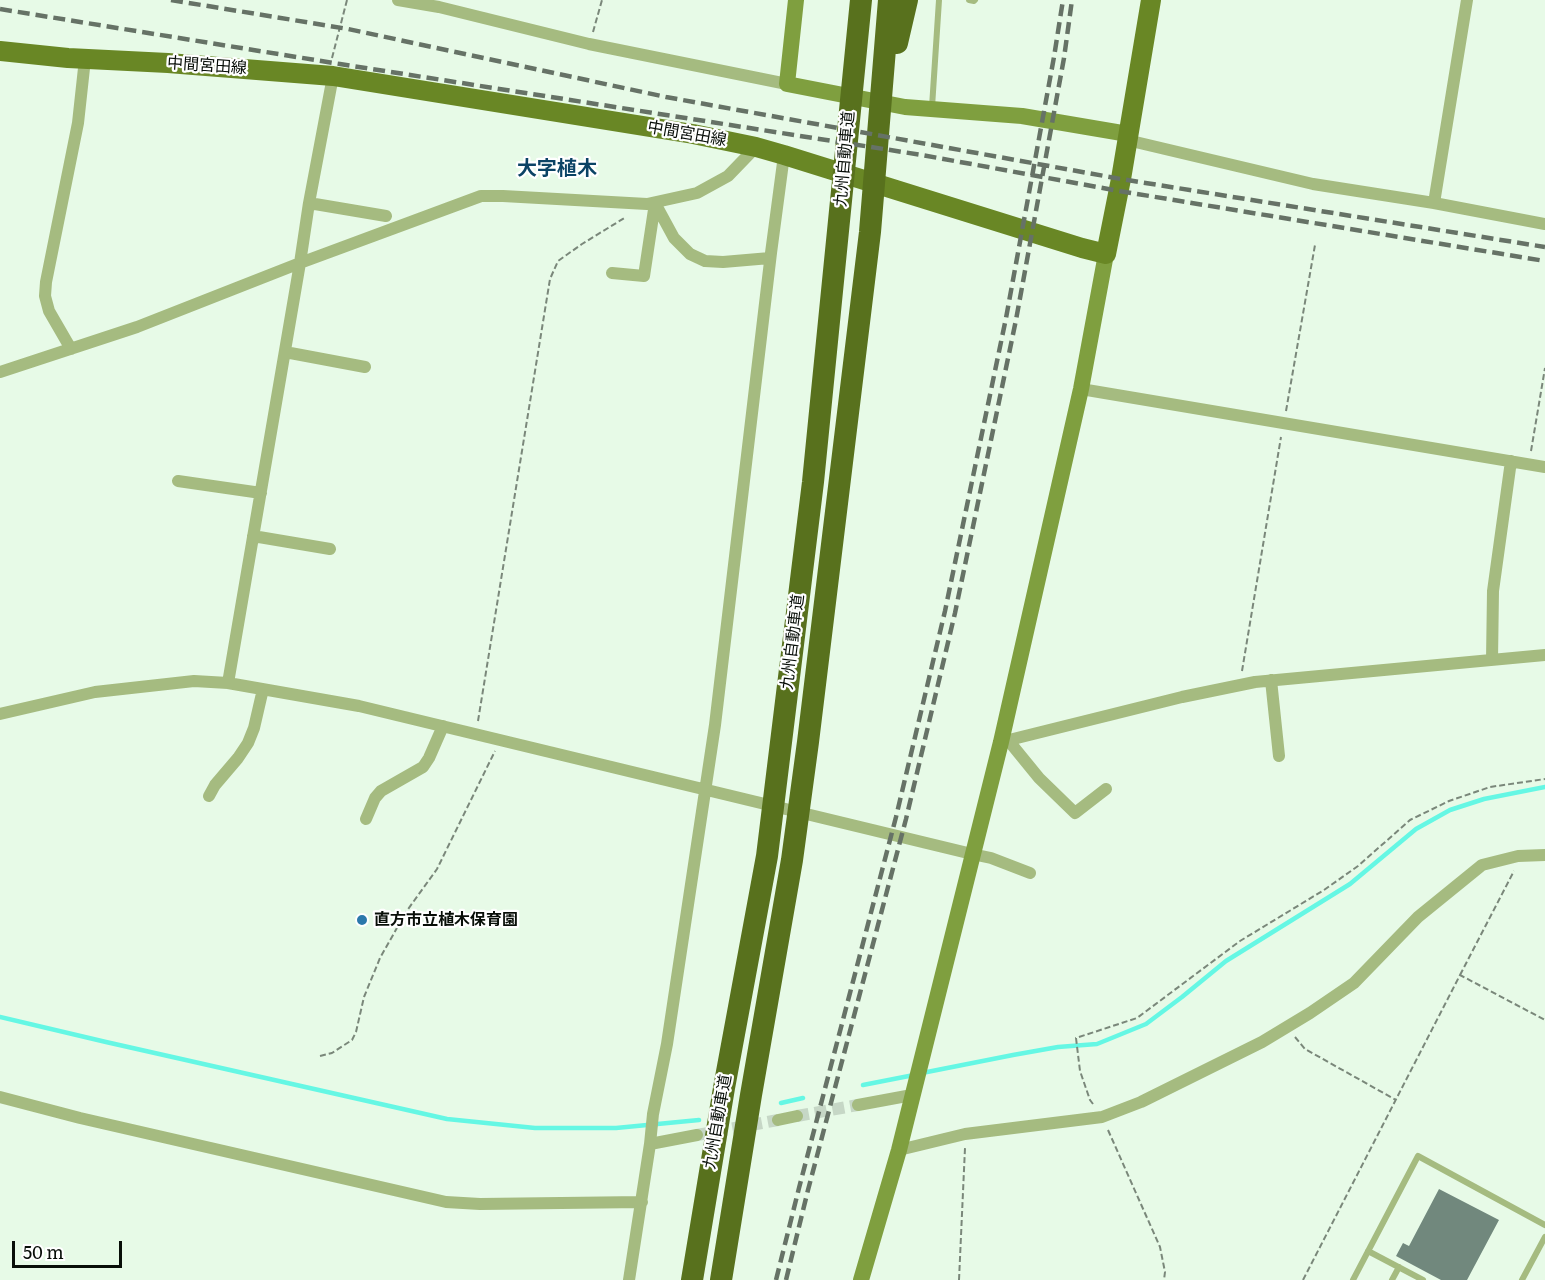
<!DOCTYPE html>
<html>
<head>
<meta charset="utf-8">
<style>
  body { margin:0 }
  #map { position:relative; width:1545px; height:1280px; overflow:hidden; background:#e7fae7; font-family:Literata,serif }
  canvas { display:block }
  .scale { position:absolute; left:12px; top:1241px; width:110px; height:27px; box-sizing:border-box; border:3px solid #080e08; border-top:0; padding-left:8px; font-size:18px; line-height:21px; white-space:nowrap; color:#080e08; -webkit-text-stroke:4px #fff; paint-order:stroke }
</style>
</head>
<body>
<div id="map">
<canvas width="1545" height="1280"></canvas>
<div class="scale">50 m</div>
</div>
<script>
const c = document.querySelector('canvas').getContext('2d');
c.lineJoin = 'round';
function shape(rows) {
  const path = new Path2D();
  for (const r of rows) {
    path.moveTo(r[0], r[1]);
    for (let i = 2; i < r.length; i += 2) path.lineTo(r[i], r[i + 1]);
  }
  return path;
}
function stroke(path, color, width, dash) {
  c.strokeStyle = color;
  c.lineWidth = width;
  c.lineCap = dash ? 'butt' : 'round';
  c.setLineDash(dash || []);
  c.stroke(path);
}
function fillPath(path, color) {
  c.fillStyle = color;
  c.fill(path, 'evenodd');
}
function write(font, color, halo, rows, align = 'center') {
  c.font = font + ' Literata,"Noto Sans JP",serif';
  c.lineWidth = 4.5;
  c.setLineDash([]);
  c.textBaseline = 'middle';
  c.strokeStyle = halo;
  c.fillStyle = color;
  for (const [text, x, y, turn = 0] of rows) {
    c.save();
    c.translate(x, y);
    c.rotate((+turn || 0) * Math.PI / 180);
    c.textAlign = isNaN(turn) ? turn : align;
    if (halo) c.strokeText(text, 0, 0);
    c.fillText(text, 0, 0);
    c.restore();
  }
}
const stream = shape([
  [0,1017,106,1042,447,1119,535,1128,616,1128,699,1120],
  [922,1073,1013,1055,1058,1047,1097,1044,1146,1024,1182,997,1226,961,1350,884,1416,829,1450,810,1484,799,1545,787],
  [863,1085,914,1075],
  [781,1103,803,1098]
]);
const building = shape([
  [1439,1189,1499,1220,1467,1280,1441,1280,1396,1256,1403,1243,1409,1246]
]);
const streetTunnel = shape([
  [797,1116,858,1105],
  [697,1135,778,1120]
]);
const path = shape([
  [593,32,602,0],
  [332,58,347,0],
  [1286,411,1315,245],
  [1531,451,1545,368],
  [1242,671,1281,437],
  [478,721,550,279,558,261,582,244,626,217],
  [1460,975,1514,871],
  [1295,1037,1305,1049,1396,1100],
  [320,1056,332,1053,352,1040,356,1032,364,997,380,958,406,912,437,869,495,751],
  [1093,1104,1090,1100,1080,1071,1076,1038,1137,1018,1240,941,1324,890,1358,866,1410,820,1449,801,1490,787,1545,779],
  [1108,1130,1160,1247,1165,1272,1164,1280],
  [959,1280,965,1148],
  [1303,1280,1460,975,1545,1020]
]);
const lane = shape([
  [969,0,974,1,975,0],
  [932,107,939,0],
  [1368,1251,1423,1280],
  [1353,1280,1418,1156,1545,1225],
  [1392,1280,1399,1267],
  [1522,1280,1545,1237]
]);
const street = shape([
  [398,0,439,7,589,44,787,84],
  [1127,140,1313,184,1434,203,1545,224],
  [309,203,386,216],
  [655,203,674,238,690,254,705,261,723,262,770,258],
  [1434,203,1467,0],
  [612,273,644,276,655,203],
  [71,349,49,311,45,296,46,282,78,123,85,59],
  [285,352,365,367],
  [0,372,137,327,300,263,481,196,503,196,647,204,697,193,728,176,756,147],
  [1081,389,1545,467],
  [178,481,261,493],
  [253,536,330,549],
  [1492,660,1493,591,1511,461],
  [1271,680,1279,756],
  [228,683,300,263,309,203,333,76],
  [0,714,95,692,194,681,228,683,359,706,972,854,991,858,1030,873],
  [1008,740,1039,778,1075,813,1106,789],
  [1001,742,1182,697,1255,682,1545,655],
  [209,796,215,785,238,758,248,743,254,728,263,689],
  [366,819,375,798,381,791,423,767,429,758,443,726],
  [0,1097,80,1118,446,1202,480,1204,642,1202],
  [858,1105,912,1095],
  [778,1120,797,1116],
  [650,1144,697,1135],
  [899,1150,965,1134,1102,1117,1141,1102,1262,1042,1310,1013,1354,983,1418,917,1482,865,1518,856,1545,855],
  [629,1280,650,1144,653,1114,667,1044,715,725,771,253,784,155]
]);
const secondary = shape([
  [796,0,787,84,905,107,1022,116,1128,134],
  [861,1280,899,1150,1001,742,1081,389,1106,254]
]);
const primary = shape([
  [0,51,68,58,168,63,333,76,693,134,756,147,784,155,1082,248,1106,254,1121,179,1151,0]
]);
const highway = shape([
  [897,43,907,0],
  [692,1280,724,1088,767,856,813,482,861,0],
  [721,1280,751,1095,792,860,808,742,870,232,889,0]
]);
const rail = shape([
  [171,0,348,29,666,97,1121,179,1545,247],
  [0,9,340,64,922,155,1119,191,1545,261],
  [776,1280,799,1188,896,817,945,611,1006,318,1054,57,1063,0],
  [786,1280,808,1190,906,819,955,613,1016,320,1064,58,1072,0]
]);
const markers = [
  [362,920,6,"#2b78ab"]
];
const streetNames = [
  ["中間宮田線",207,66,4],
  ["中間宮田線",687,134,10],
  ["九州自動車道",845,159,-85],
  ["九州自動車道",793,642,-83],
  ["九州自動車道",718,1122,-80]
];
const poiNames = [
  ["直方市立植木保育園",374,920]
];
const quarterNames = [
  ["大字植木",557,169]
];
stroke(stream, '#65f7e4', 4.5);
fillPath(building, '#71887d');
stroke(streetTunnel, '#c6d7c6', 12, [12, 6]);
stroke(path, '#7a877a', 2, [6, 3]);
stroke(lane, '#a5bb80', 6);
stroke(street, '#a5bb80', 12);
stroke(secondary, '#7f9f3f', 16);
stroke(primary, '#698725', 20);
stroke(highway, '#58711d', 22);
stroke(rail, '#667266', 4.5, [12, 6]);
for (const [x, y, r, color] of markers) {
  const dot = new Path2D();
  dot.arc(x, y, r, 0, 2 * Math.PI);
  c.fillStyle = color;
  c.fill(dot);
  stroke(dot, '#fff', 2);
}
write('16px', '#080e08', '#fff', streetNames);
write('bold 16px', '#080e08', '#fff', poiNames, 'left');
write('bold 20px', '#0b4365', '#fff', quarterNames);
</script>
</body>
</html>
